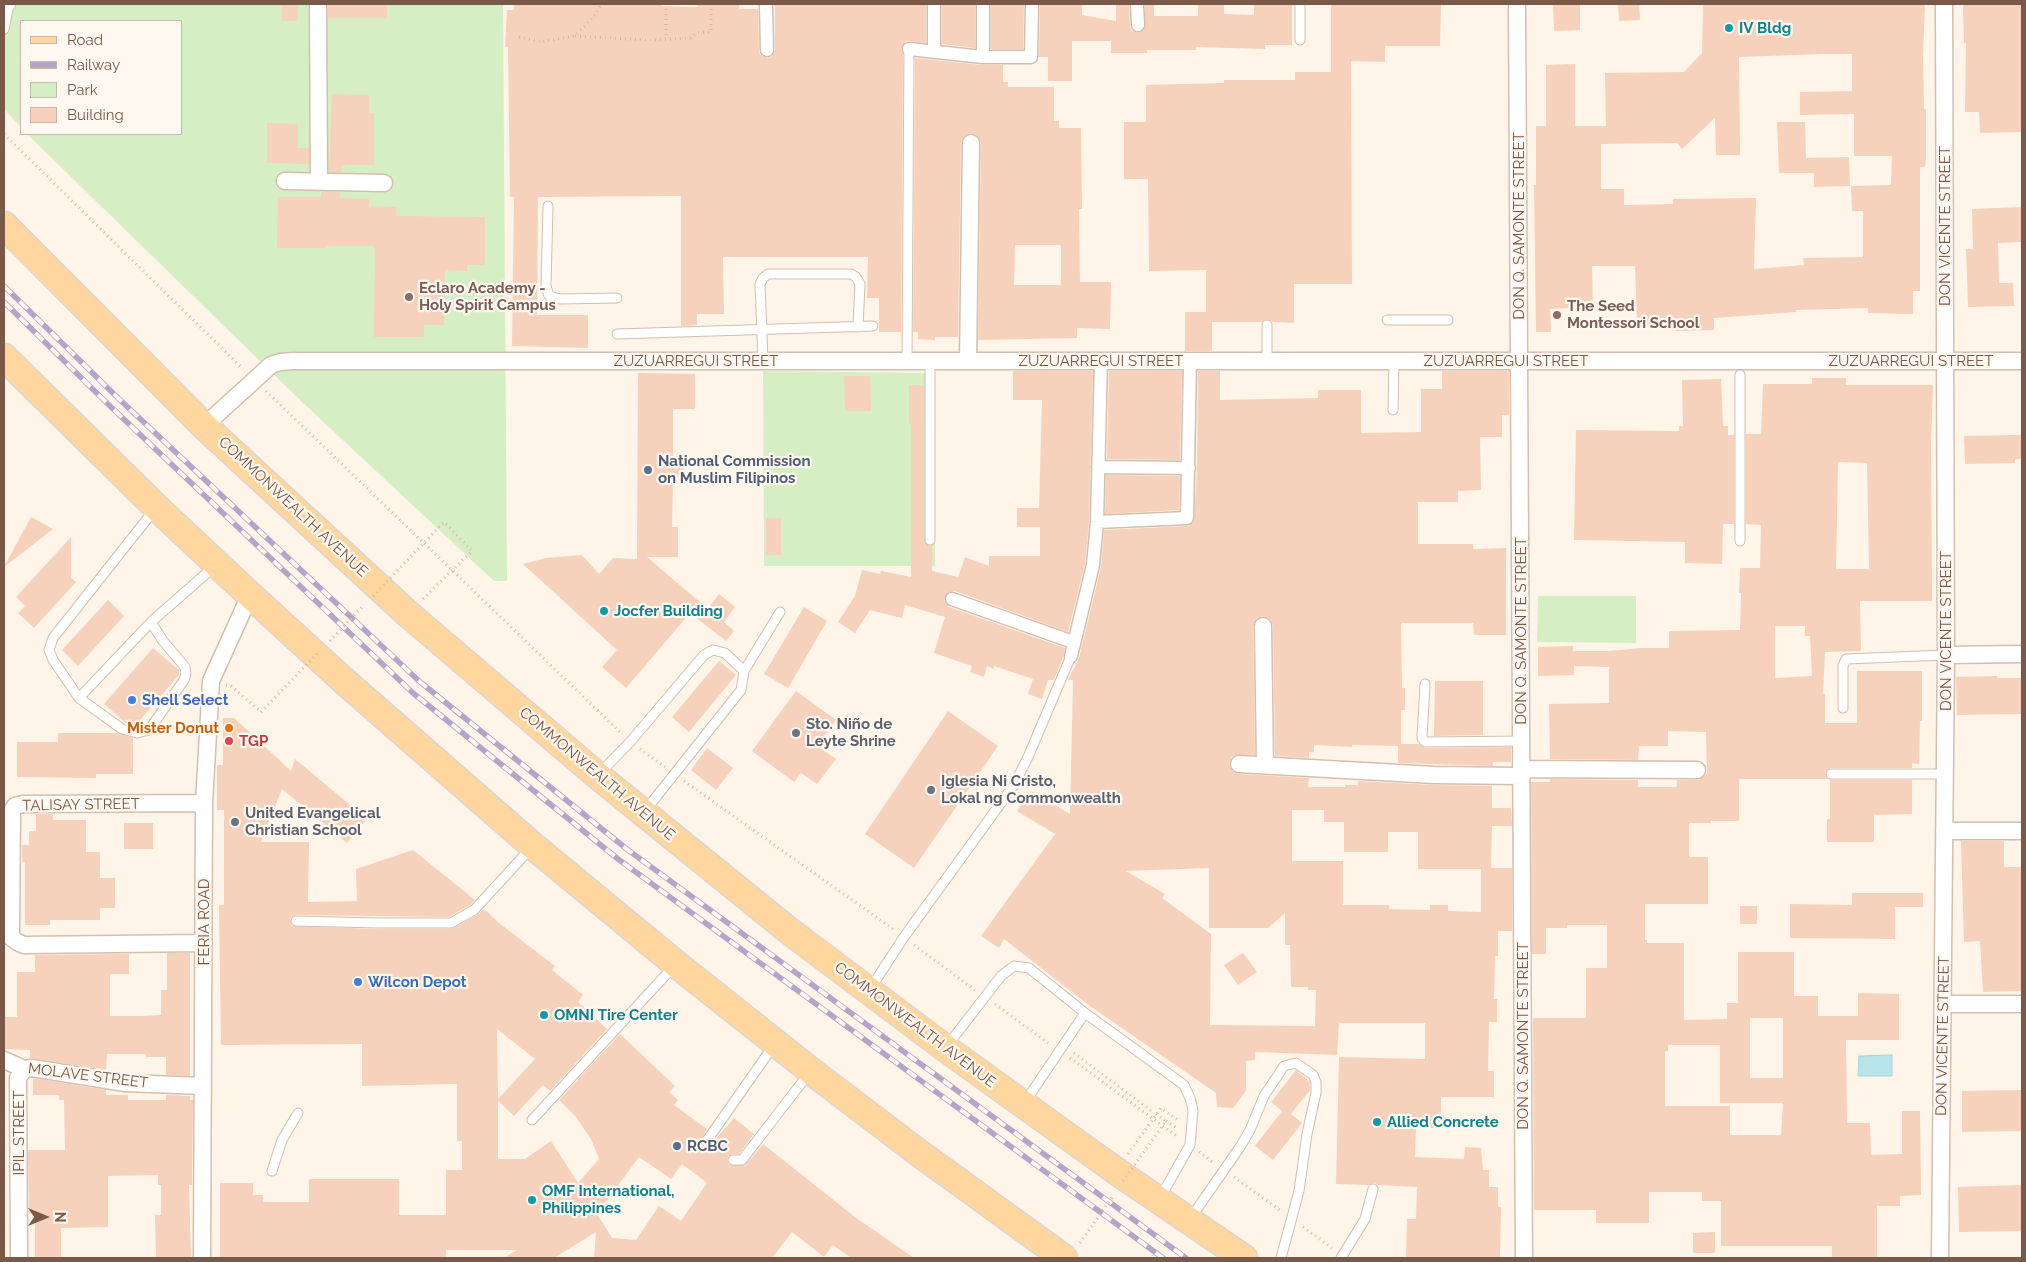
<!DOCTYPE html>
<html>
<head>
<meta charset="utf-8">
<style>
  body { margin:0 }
  #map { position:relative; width:2026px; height:1262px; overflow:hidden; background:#fef5e8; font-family:Raleway,sans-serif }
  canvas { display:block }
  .frame { position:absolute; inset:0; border:5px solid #7b5948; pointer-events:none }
  .legend { position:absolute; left:20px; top:20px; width:162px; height:115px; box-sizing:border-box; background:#fff8f0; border:1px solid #cab8ad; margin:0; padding:6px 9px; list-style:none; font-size:15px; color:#7b5948 }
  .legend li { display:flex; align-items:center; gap:10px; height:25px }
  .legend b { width:25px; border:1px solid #cab8ad }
  .north { position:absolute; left:20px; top:1192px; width:50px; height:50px; -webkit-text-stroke:4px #fff8f0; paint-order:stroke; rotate:90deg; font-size:14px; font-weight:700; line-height:20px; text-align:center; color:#7b5948 }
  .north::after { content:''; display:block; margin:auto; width:18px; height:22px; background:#7b5948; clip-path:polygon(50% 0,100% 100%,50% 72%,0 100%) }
</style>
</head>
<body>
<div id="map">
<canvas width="2026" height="1262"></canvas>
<div class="frame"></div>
<ul class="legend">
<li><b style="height:6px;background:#ffd79e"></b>Road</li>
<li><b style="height:6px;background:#b7a3ca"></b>Railway</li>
<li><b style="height:14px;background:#d6eec4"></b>Park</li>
<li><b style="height:14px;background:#f6d1bc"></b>Building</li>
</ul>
<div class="north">N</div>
</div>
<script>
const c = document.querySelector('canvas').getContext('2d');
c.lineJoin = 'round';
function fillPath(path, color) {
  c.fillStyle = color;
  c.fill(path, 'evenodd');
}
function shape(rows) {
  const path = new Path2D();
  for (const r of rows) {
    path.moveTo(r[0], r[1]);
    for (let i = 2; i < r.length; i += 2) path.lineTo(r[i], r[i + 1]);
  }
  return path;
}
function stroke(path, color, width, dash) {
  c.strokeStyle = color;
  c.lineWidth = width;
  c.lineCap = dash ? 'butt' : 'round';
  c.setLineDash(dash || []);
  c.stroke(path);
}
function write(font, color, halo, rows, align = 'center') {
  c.font = font + ' Raleway,sans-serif';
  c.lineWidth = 4.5;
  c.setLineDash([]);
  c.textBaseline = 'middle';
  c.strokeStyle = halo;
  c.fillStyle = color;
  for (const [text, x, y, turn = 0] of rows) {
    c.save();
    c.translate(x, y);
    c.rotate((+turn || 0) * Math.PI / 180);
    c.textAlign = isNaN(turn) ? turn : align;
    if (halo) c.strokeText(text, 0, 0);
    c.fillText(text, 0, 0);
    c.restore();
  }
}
const green = shape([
  [4,4,503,4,507,581,494,581,302,402,27,134,181,134,181,21,21,21,21,127,4,109],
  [763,371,935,373,935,566,764,566],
  [1538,596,1636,596,1636,643,1537,642]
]);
const water = shape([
  [1892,1055,1892,1076,1858,1076,1859,1056,1892,1055]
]);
const building = shape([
  [282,4,298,4,297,21,282,21],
  [328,4,387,4,387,18,328,18],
  [514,4,661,4,661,6,698,7,698,4,739,4,739,9,758,9,759,51,760,55,767,58,772,57,775,50,775,4,926,4,926,43,906,41,901,49,903,54,901,332,879,332,879,298,867,298,868,257,723,257,724,314,697,314,697,325,681,326,681,196,538,197,537,315,588,315,588,348,512,346,514,197,510,197,508,47,505,47,507,10,514,10],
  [942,4,975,4,975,48,942,44],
  [991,4,1024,4,1023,49,991,49],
  [1040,4,1082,4,1082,15,1116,21,1116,4,1129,4,1130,26,1131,30,1138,33,1145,28,1145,4,1154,4,1154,16,1198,16,1198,4,1224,4,1224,14,1254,15,1254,4,1292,4,1292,45,1265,45,1265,49,1196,47,1196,50,1147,50,1147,53,1111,53,1111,41,1072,41,1072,81,1048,81,1048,57,1039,57],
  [1331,4,1441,4,1440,46,1385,46,1385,62,1351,61,1352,284,1294,284,1294,323,1273,322,1267,319,1261,322,1212,322,1212,351,1185,351,1185,312,1206,312,1206,270,1149,271,1148,179,1124,179,1124,122,1146,122,1146,85,1224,83,1224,80,1295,80,1295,72,1331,72],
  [1553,4,1580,4,1580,30,1554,31],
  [1618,4,1639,4,1640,20,1619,21],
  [1703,4,1925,4,1923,57,1924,109,1926,109,1926,157,1925,167,1920,167,1920,291,1913,291,1913,314,1868,313,1868,308,1796,310,1796,312,1714,318,1714,330,1676,331,1675,324,1637,326,1635,266,1592,266,1593,307,1550,309,1551,332,1536,332,1534,185,1536,185,1536,126,1546,126,1546,65,1575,64,1575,126,1606,126,1605,73,1684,72,1702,53],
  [1822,54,1852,54,1852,91,1800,92,1800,115,1854,114,1854,156,1892,156,1891,185,1851,186,1852,211,1863,211,1863,257,1803,258,1804,265,1754,269,1756,198,1673,199,1673,204,1624,205,1624,189,1601,189,1601,144,1677,143,1682,149,1715,118,1716,155,1740,155,1739,57],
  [1998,4,2022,4,2022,132,1980,133,1979,112,1965,112,1966,43,1964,43,1963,5],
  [915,58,982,65,1003,65,1003,82,1008,82,1008,87,1054,87,1054,121,1059,121,1059,128,1081,128,1082,209,1079,209,1080,282,1111,282,1110,329,1077,328,1077,338,978,340,981,143,976,135,971,133,963,138,961,143,958,337,935,337,935,340,918,339,918,332,913,332],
  [1015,245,1061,245,1061,285,1014,285],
  [332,94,369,95,369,113,374,113,374,165,341,165,341,172,329,172],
  [1777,122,1805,122,1806,158,1849,157,1850,186,1814,187,1814,173,1779,173],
  [267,123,298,124,298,148,309,148,309,164,267,163],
  [321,192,340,192,340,198,369,199,369,206,397,207,396,216,485,217,485,265,467,265,467,271,445,270,444,325,424,325,424,337,374,337,375,246,325,246,325,248,277,248,278,197,321,197],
  [2022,207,2022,242,1998,243,1999,283,2013,283,2014,306,1968,307,1966,249,1973,249,1972,209],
  [1013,371,1093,371,1089,522,1085,564,1068,632,955,591,947,593,944,600,949,607,1065,648,1063,658,1054,680,1048,680,1042,699,1028,694,1033,679,994,666,994,669,987,666,984,677,970,672,972,666,934,653,945,617,905,605,902,618,870,610,855,633,838,622,855,596,862,570,880,574,881,571,911,577,911,424,909,424,909,385,924,385,924,540,926,545,932,546,932,571,958,577,965,557,989,566,989,556,1040,556,1040,527,1017,527,1017,508,1039,508,1042,400,1013,400],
  [1109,371,1182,371,1180,460,1107,459],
  [1198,371,1220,371,1220,400,1318,398,1318,390,1361,390,1361,433,1421,432,1421,389,1442,389,1442,371,1509,371,1509,415,1502,415,1502,437,1480,437,1481,490,1458,491,1458,502,1418,502,1418,544,1473,544,1473,549,1506,548,1506,635,1474,635,1473,623,1401,623,1402,688,1405,688,1405,710,1401,710,1401,744,1419,744,1425,748,1511,747,1511,762,1493,762,1493,766,1398,763,1398,746,1352,745,1352,747,1314,745,1314,752,1309,752,1309,758,1275,756,1273,626,1271,620,1263,616,1257,618,1253,626,1255,755,1235,755,1231,758,1229,764,1233,772,1238,774,1309,778,1308,787,1345,787,1345,785,1358,785,1358,781,1433,785,1492,786,1492,808,1511,808,1512,826,1492,826,1491,868,1512,868,1512,931,1498,931,1498,956,1495,956,1494,999,1497,999,1497,1022,1489,1022,1488,1071,1494,1071,1494,1097,1441,1097,1441,1128,1416,1128,1415,1157,1464,1159,1465,1147,1481,1148,1483,1170,1489,1170,1489,1187,1498,1187,1498,1207,1501,1207,1500,1258,1406,1258,1407,1219,1416,1219,1417,1187,1378,1185,1374,1183,1368,1185,1336,1184,1339,1057,1425,1059,1425,1023,1339,1023,1337,1055,1255,1052,1255,1060,1246,1061,1246,1091,1233,1108,1217,1107,1216,1093,1090,1006,1004,939,999,948,981,936,1055,834,1017,811,1031,791,1070,814,1073,680,1068,680,1079,658,1101,567,1104,530,1187,526,1194,522,1197,469],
  [1292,810,1324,810,1324,822,1344,822,1344,852,1388,852,1388,832,1418,832,1418,869,1481,869,1481,912,1448,911,1448,905,1430,905,1430,910,1389,909,1389,905,1343,905,1343,861,1292,861],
  [1209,868,1209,928,1268,928,1285,913,1285,945,1290,945,1291,987,1308,987,1308,990,1316,990,1315,1026,1210,1025,1211,934,1162,898,1165,894,1126,871],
  [638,373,695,374,695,409,673,409,673,456,684,456,684,477,673,477,672,527,678,527,678,557,647,557,708,609,719,594,735,607,724,622,734,631,726,641,690,613,626,688,602,667,617,650,523,564,546,558,582,555,599,574,613,558,637,559],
  [844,376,870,376,871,411,845,411],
  [1812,378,1846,378,1846,385,1933,385,1931,443,1932,601,1860,601,1861,651,1825,652,1823,694,1825,694,1825,723,1857,723,1857,671,1922,671,1922,721,1920,721,1919,764,1912,763,1912,768,1831,768,1825,771,1827,779,1739,779,1739,821,1711,821,1711,823,1689,823,1689,857,1708,857,1708,904,1645,904,1645,940,1647,940,1647,943,1684,943,1684,1020,1727,1019,1727,1003,1738,1003,1738,952,1794,952,1794,996,1818,996,1818,1016,1858,1016,1858,993,1899,994,1899,1040,1846,1040,1847,1123,1870,1123,1871,1155,1902,1154,1902,1111,1920,1111,1921,1195,1900,1196,1900,1206,1877,1206,1877,1258,1832,1258,1832,1246,1721,1246,1721,1201,1702,1201,1702,1192,1649,1192,1649,1223,1596,1223,1596,1210,1534,1210,1533,1018,1586,1018,1586,968,1607,968,1607,925,1567,925,1567,928,1546,928,1546,954,1532,954,1531,782,1550,782,1550,779,1638,780,1638,787,1677,787,1677,780,1697,780,1707,774,1706,732,1668,731,1668,746,1639,746,1638,760,1550,759,1549,704,1609,703,1609,667,1574,666,1574,675,1538,676,1538,647,1573,646,1573,651,1609,651,1641,648,1669,648,1669,631,1740,630,1741,593,1739,593,1740,568,1760,568,1761,525,1746,524,1746,434,1761,434,1763,384,1812,384],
  [1838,462,1867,463,1869,569,1836,569],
  [1775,626,1805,626,1805,636,1810,636,1812,676,1775,678],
  [1750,1018,1783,1018,1783,1078,1750,1078],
  [1668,1045,1720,1045,1720,1103,1783,1103,1781,1135,1730,1135,1730,1106,1665,1106,1665,1051,1668,1051],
  [1721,379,1723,426,1728,426,1728,435,1734,435,1734,524,1723,524,1722,564,1685,563,1685,542,1574,540,1576,430,1679,431,1679,426,1683,426,1682,380],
  [2014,435,2022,435,2022,459,2015,459,2015,463,1965,464,1964,436],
  [1106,475,1180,476,1179,510,1105,514],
  [31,517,53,529,4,567,26,526],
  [766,518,781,518,781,555,766,555],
  [71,537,71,578,76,582,34,628,18,613,25,606,16,597],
  [108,600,124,616,78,666,62,650],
  [804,607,827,621,788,688,764,674],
  [153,648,179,670,179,675,135,726,127,724,104,704],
  [719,661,736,675,689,732,672,717],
  [1997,676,1997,678,2022,678,2022,714,1957,715,1956,677],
  [1435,681,1483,681,1483,735,1434,736],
  [796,691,836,720,817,746,836,759,817,784,801,773,794,782,752,751],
  [948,711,998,746,914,868,865,834],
  [223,718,234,718,291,771,295,759,367,819,347,843,282,789,261,842,309,842,308,902,357,901,356,869,413,850,475,900,470,905,449,917,296,915,290,918,292,926,379,929,451,929,477,915,484,909,499,923,555,966,552,970,583,995,578,1002,607,1029,550,1091,543,1085,514,1116,498,1101,498,1159,525,1159,551,1141,578,1183,599,1159,591,1139,576,1117,559,1100,620,1034,675,1086,669,1092,678,1100,674,1105,707,1129,702,1139,707,1152,713,1153,716,1151,715,1140,734,1118,754,1134,739,1154,733,1154,728,1156,727,1160,729,1165,745,1165,763,1144,855,1217,914,1258,851,1258,833,1245,824,1257,792,1232,772,1258,594,1258,596,1232,554,1258,504,1258,517,1250,446,1250,446,1258,220,1258,220,1183,253,1183,253,1195,263,1195,263,1202,309,1202,309,1179,399,1179,399,1215,446,1215,446,1170,462,1170,462,1141,457,1141,457,1084,362,1086,362,1044,221,1045,219,905,224,905,224,810,217,810,217,765,223,765],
  [497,1029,535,1059,498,1099],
  [639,1157,671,1179,682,1164,707,1183,681,1221,659,1206,636,1240,612,1238,597,1214],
  [58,733,117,733,133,738,133,774,96,774,96,778,17,777,17,742,58,742],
  [707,748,733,768,716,790,691,770],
  [1830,780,1912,780,1912,814,1874,815,1874,842,1827,842,1827,819,1830,819],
  [36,814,53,814,53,820,86,820,86,852,100,852,100,878,115,878,115,908,100,908,100,920,50,920,50,925,25,925,25,862,22,862,22,845,29,845,29,831,36,831],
  [124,823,153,823,153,849,124,849],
  [1961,841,2004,841,2004,867,2022,867,2022,991,1983,992,1980,941,1964,942],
  [1852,893,1923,893,1923,907,1895,907,1895,939,1790,938,1790,904,1852,905],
  [1740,906,1757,906,1757,924,1740,924],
  [167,953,190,953,190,1076,166,1075,166,1057,146,1057,146,1054,107,1054,106,1070,30,1058,30,1050,4,1049,4,1017,17,1017,17,972,35,972,35,955,129,954,129,974,110,974,110,1016,142,1016,161,1015,161,990,167,990],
  [1243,953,1257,972,1238,985,1224,965],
  [1296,1070,1308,1080,1310,1083,1310,1090,1291,1114,1302,1123,1273,1160,1255,1146,1282,1111,1271,1102],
  [33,1078,106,1090,106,1095,128,1095,128,1100,166,1100,166,1095,190,1096,190,1100,193,1100,192,1185,189,1185,191,1258,156,1258,155,1215,161,1215,161,1185,158,1185,158,1175,108,1176,108,1227,61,1228,61,1258,35,1258,35,1214,29,1214,28,1150,65,1150,64,1100,59,1100,59,1095,33,1095],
  [2022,1090,2022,1131,1962,1132,1962,1091],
  [2022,1185,2022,1231,1959,1232,1958,1187],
  [1715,1232,1715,1253,1693,1253,1693,1233]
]);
const path = shape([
  [666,4,666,38],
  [575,36,647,40,690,38,696,33,711,32,711,4],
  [519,37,541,42,575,36,595,15,601,4],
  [4,134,243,369],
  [266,391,621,733],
  [423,599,472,551,444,522],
  [226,685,231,686,261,712],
  [640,749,665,767],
  [684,781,893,929],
  [914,945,975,990],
  [995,1004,1048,1043],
  [1074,1053,1153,1112],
  [1070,1058,1178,1137],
  [1166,1121,1178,1129],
  [1199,1152,1214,1163],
  [1128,1154,1161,1108,1179,1121],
  [1234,1177,1281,1211],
  [1303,1227,1332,1248],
  [1080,1243,1094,1223]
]);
const service = shape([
  [4,29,8,9,11,4],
  [1300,40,1300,4],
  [548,206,546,286,549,296,560,299,617,298],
  [1387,320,1448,320],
  [1267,325,1267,361],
  [617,334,873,326],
  [763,361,760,284,763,278,768,274,851,274,856,277,860,284,858,327],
  [907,361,909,49],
  [1393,410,1394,361],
  [155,509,53,638,49,650,53,660,79,698,151,622,216,565],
  [930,540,930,361],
  [1740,541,1740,375],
  [1425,684,1422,738,1425,742,1522,741],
  [79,698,122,729,137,733,149,730,184,680,186,674,185,667,163,641,151,622],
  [1843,708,1843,666,1846,659,1946,655],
  [600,773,630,742,704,655,713,650,725,653,744,671],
  [1831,774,1945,774],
  [645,811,741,690,744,671,780,612],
  [296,921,379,923,451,923,474,910,531,848],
  [870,989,904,937,1014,785,1028,757,1071,656],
  [947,1046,1001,976,1014,966,1029,968,1085,1013,1184,1085,1190,1098,1193,1110,1190,1145,1160,1198],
  [1025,1102,1085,1013],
  [532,1120,674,966],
  [711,1147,708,1139,774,1045],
  [733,1160,742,1160,810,1072],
  [272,1171,282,1140,298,1113],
  [1190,1219,1240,1147,1250,1130,1264,1096,1284,1066,1296,1063,1313,1075,1316,1082,1316,1093,1307,1134,1299,1191,1281,1258],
  [1341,1258,1365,1219,1373,1189]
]);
const pedestrian = shape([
  [766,4,767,50],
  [1137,4,1138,25],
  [909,49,983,57,983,4],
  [934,51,934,4],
  [983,57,1031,57,1032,4],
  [1098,467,1189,468],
  [1097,522,1187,518,1190,361],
  [952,599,1073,642],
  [1071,656,1093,565,1097,522,1101,361]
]);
const minor = shape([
  [318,4,319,181],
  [1517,4,1524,1258],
  [285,181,384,183],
  [968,361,971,143],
  [204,426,271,365,280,362,292,361,2022,361],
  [1263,626,1265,765],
  [1946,655,2022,654],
  [1239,764,1434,775,1522,776],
  [1522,769,1697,770],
  [1944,831,2022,831],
  [204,943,24,945,17,942,11,937,12,811,15,806,23,804,204,803],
  [1943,1004,2022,1004],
  [4,1060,24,1069,32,1068,125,1083,203,1086],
  [19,1258,18,1078,24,1069],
  [202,1258,204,803,211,681,250,595],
  [1940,1258,1946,655,1944,4]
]);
const primary = shape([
  [4,225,204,426,408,614,598,776,788,930,945,1048,1116,1171,1244,1258],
  [4,357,156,507,250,595,343,680,533,846,676,964,811,1071,919,1153,1064,1258]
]);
const rail = shape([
  [4,286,118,398,419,681,628,850,1186,1258],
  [4,302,111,407,413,693,618,859,1163,1258]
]);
const pathBridge = shape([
  [373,596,444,522],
  [330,641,362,607],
  [261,712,318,653],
  [1123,1181,1166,1121,1153,1112],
  [1094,1223,1113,1196]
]);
const markers = [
  [1729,28,5,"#0f9aa8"],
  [409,297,5,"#8d6e63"],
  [1557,315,5,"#8d6e63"],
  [648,470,5,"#5c6f8a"],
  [604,611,5,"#0f9aa8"],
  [132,700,5,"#3f7fe0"],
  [229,728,5,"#e8710a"],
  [796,733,5,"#6b7280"],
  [229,741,5,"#e0444e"],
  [931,790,5,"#6b7280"],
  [235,822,5,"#6b7280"],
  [358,982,5,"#3f7fe0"],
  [544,1015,5,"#0f9aa8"],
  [1377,1122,5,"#0f9aa8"],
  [677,1146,5,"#5c6f8a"],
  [532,1200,5,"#0f9aa8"]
];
const cultureNames = [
  ["IV Bldg",1739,28],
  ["Jocfer Building",614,611],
  ["OMNI Tire Center",554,1015],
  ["Allied Concrete",1387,1122],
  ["OMF International,",542,1191],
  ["Philippines",542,1208]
];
const streetNames = [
  ["DON Q. SAMONTE STREET",1519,226,-90],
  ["DON VICENTE STREET",1945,226,-90],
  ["ZUZUARREGUI STREET",696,361],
  ["ZUZUARREGUI STREET",1101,361],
  ["ZUZUARREGUI STREET",1506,361],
  ["ZUZUARREGUI STREET",1911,361],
  ["COMMONWEALTH AVENUE",293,507,43],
  ["DON Q. SAMONTE STREET",1521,631,-90],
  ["DON VICENTE STREET",1946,631,-90],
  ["COMMONWEALTH AVENUE",597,774,40],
  ["TALISAY STREET",81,805,-1],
  ["FERIA ROAD",204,922,-90],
  ["COMMONWEALTH AVENUE",915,1025,37],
  ["DON Q. SAMONTE STREET",1523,1036,-90],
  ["DON VICENTE STREET",1943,1036,-89],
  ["MOLAVE STREET",88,1076,7],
  ["IPIL STREET",19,1133,-90]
];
const educationNames = [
  ["Eclaro Academy -",419,288],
  ["Holy Spirit Campus",419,305],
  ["The Seed",1567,306],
  ["Montessori School",1567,323]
];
const serviceNames = [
  ["National Commission",658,461],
  ["on Muslim Filipinos",658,478],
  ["RCBC",687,1146]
];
const shopNames = [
  ["Shell Select",142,700],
  ["Wilcon Depot",368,982]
];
const worshipNames = [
  ["Sto. Niño de",806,724],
  ["Leyte Shrine",806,741],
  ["Iglesia Ni Cristo,",941,781],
  ["Lokal ng Commonwealth",941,798],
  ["United Evangelical",245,813],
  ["Christian School",245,830]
];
const foodNames = [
  ["Mister Donut",219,728]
];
const healthNames = [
  ["TGP",239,741]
];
fillPath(green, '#d6eec4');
fillPath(water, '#b9e5ea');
stroke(water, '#9fd6dd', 1);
fillPath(building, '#f6d1bc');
stroke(service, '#d4beae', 11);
stroke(pedestrian, '#d4beae', 15);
stroke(minor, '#d4beae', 19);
stroke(primary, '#ddd4cf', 29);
stroke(path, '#dcb49f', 3, [1, 4]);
stroke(service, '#fff', 9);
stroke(pedestrian, '#fff', 12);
stroke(minor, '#fff', 16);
stroke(primary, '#ffd79e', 26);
stroke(rail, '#b7a3ca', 5.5);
stroke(rail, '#fff8f0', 4, [11]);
stroke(pathBridge, '#dcb49f', 3, [1, 4]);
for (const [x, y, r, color] of markers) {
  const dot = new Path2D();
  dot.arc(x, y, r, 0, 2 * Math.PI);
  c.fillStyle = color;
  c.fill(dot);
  stroke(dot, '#fff8f0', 2);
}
write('bold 15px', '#0d838f', '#fff8f0', cultureNames, 'left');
write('15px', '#7b5948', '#fff8f0', streetNames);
write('bold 15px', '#785e54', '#fff8f0', educationNames, 'left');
write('bold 15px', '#4e5e75', '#fff8f0', serviceNames, 'left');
write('bold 15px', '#366cbe', '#fff8f0', shopNames, 'left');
write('bold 15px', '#5b616d', '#fff8f0', worshipNames, 'left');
write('bold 15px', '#c56008', '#fff8f0', foodNames, 'right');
write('bold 15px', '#be3a42', '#fff8f0', healthNames, 'left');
</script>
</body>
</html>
